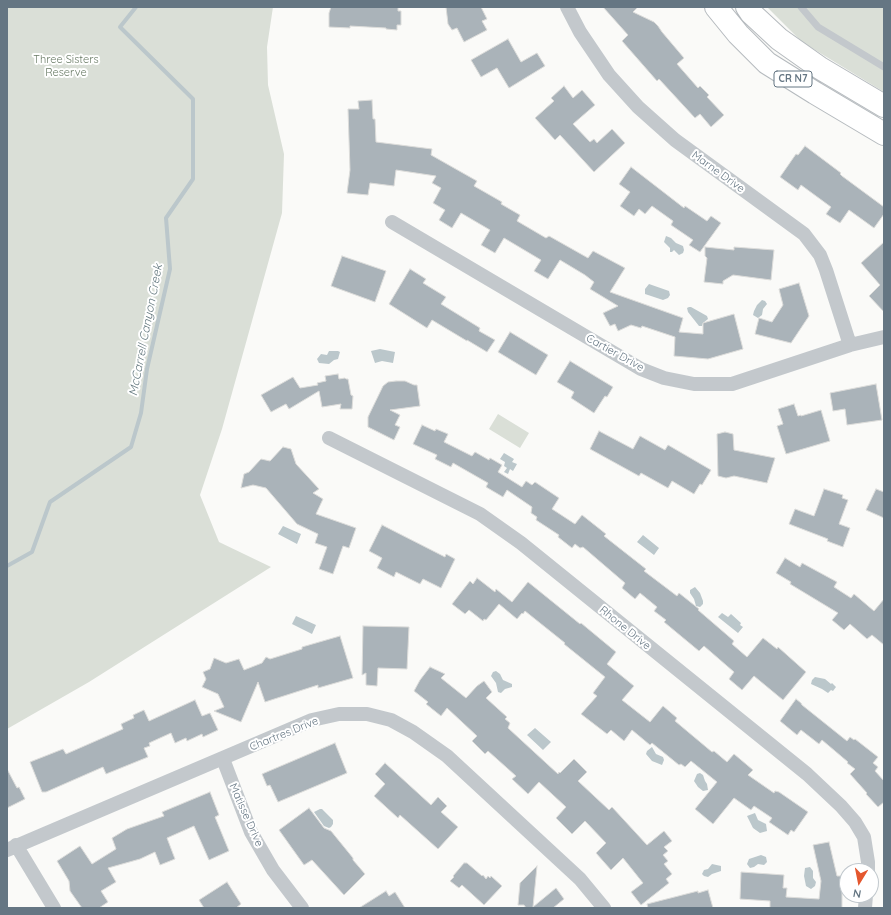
<!DOCTYPE html>
<html>
<head>
<meta charset="utf-8">
<style>
  body { margin:0 }
  #map { position:relative; width:891px; height:915px; overflow:hidden; background:#fafaf8; font-family:Quicksand,sans-serif }
  canvas { display:block }
  .frame { position:absolute; inset:0; border:8px solid #657683; pointer-events:none }
  .north { position:absolute; left:839px; top:863px; width:40px; height:40px; box-sizing:border-box; background:#fff; border:1px solid #c1c8cd; border-radius:50%; rotate:190deg; font-size:11px; font-weight:700; line-height:16px; text-align:center; color:#657683 }
  .north::after { content:''; display:block; margin:auto; width:14px; height:18px; background:#e4572e; clip-path:polygon(50% 0,100% 100%,50% 72%,0 100%) }
</style>
</head>
<body>
<div id="map">
<canvas width="891" height="915"></canvas>
<div class="frame"></div>
<div class="north">N</div>
</div>
<script>
const c = document.querySelector('canvas').getContext('2d');
c.lineJoin = 'round';
function fillPath(path, color) {
  c.fillStyle = color;
  c.fill(path, 'evenodd');
}
function shape(rows) {
  const path = new Path2D();
  for (const r of rows) {
    path.moveTo(r[0], r[1]);
    for (let i = 2; i < r.length; i += 2) path.lineTo(r[i], r[i + 1]);
  }
  return path;
}
function stroke(path, color, width, dash) {
  c.strokeStyle = color;
  c.lineWidth = width;
  c.lineCap = dash ? 'butt' : 'round';
  c.setLineDash(dash || []);
  c.stroke(path);
}
function write(font, color, halo, rows, align = 'center') {
  c.font = font + ' Quicksand,sans-serif';
  c.lineWidth = 4;
  c.setLineDash([]);
  c.textBaseline = 'middle';
  c.strokeStyle = halo;
  c.fillStyle = color;
  for (const [text, x, y, turn = 0] of rows) {
    c.save();
    c.translate(x, y);
    c.rotate((+turn || 0) * Math.PI / 180);
    c.textAlign = isNaN(turn) ? turn : align;
    if (halo) c.strokeText(text, 0, 0);
    c.fillText(text, 0, 0);
    c.restore();
  }
}
const green = shape([
  [7,7,273,7,267,47,268,85,284,154,282,213,222,429,200,495,219,542,271,567,89,682,7,729],
  [767,7,884,7,884,92,802,42],
  [498,414,529,433,520,448,489,429]
]);
const water = shape([
  [666,236,671,238,676,243,683,246,684,250,683,253,679,255,674,250,672,252,670,252,670,248,664,242],
  [649,284,669,291,670,295,668,298,663,300,645,294,645,289],
  [762,300,765,301,767,304,763,309,762,315,758,318,753,315,754,311,757,305],
  [689,307,691,307,707,316,708,319,703,323,702,326,699,326,688,312,687,308],
  [380,349,395,352,393,363,382,361,375,363,371,351],
  [329,351,338,351,340,352,338,359,334,360,329,364,319,363,317,359,321,354,327,355],
  [504,453,514,459,512,462,517,464,513,471,510,469,508,474,504,472,507,468,504,466,505,462,500,459],
  [283,526,301,534,297,544,278,534],
  [643,535,659,548,654,555,637,542],
  [695,587,700,593,703,601,703,604,700,607,696,606,694,599,690,593,690,590],
  [722,613,728,617,731,614,741,623,740,625,743,627,738,633,718,617],
  [296,616,316,625,312,634,292,624],
  [496,671,500,674,503,680,512,684,512,687,505,689,501,693,498,692,496,683,491,676,493,672],
  [815,677,825,679,831,684,832,683,836,687,833,691,831,690,828,693,822,689,811,684,812,680],
  [535,728,551,742,543,750,527,735],
  [652,747,656,754,663,757,664,760,662,765,652,761,646,754,647,751],
  [700,773,703,775,705,781,707,784,708,790,703,791,698,787,694,781,697,774],
  [320,809,322,809,333,820,333,824,331,827,329,828,324,826,314,812],
  [755,813,758,820,766,824,767,831,760,833,753,828,747,816],
  [761,855,766,857,767,862,764,865,758,864,754,867,750,868,747,864,749,859],
  [712,864,721,866,721,871,712,874,708,877,704,876,702,874,704,870,708,869],
  [810,867,813,871,813,878,816,882,815,886,811,889,806,886,804,876,805,868]
]);
const stream = shape([
  [7,566,32,552,50,502,131,447,141,413,147,369,170,269,166,218,193,179,193,99,120,27,136,7]
]);
const building = shape([
  [331,7,398,7,398,11,401,11,401,25,397,25,397,30,386,29,386,28,350,26,350,28,329,27,329,13,331,7],
  [446,7,481,7,487,19,482,21,487,30,464,42,457,28,452,30,448,24,446,7],
  [603,7,638,7,633,12,654,22,658,26,662,32,684,58,677,64,698,88,700,86,709,95,707,97,724,115,711,127,700,114,695,118,659,79,657,81,622,41,628,35,603,7],
  [508,39,521,62,537,53,545,66,509,88,497,68,481,77,471,60,508,39],
  [564,86,573,98,582,90,595,105,573,124,590,142,594,139,597,143,612,129,625,143,594,172,560,135,555,140,535,118,554,101,551,98,564,86],
  [372,100,373,119,375,119,376,142,432,149,431,155,477,181,474,186,502,202,501,204,520,215,517,221,546,238,549,236,588,258,593,251,625,268,610,292,683,318,679,332,703,334,703,323,734,314,743,349,708,359,674,356,675,337,642,326,641,328,631,325,618,331,615,324,610,326,603,313,618,306,590,289,594,282,585,275,560,260,548,279,534,271,541,260,504,238,495,253,481,245,490,230,461,213,452,228,439,220,445,210,433,203,441,188,432,183,436,176,396,170,394,186,370,183,368,195,347,193,350,170,348,109,359,109,358,101,372,100],
  [805,146,841,173,840,174,842,176,884,207,884,214,874,228,849,210,840,223,826,214,831,207,801,185,798,190,780,177,796,154,798,155,805,146],
  [631,167,684,208,685,206,707,221,711,216,721,223,700,252,689,245,693,240,671,225,673,221,652,206,645,214,639,209,634,216,620,206,630,192,619,184,631,167],
  [884,242,884,312,869,296,880,285,861,263,884,242],
  [705,247,734,250,734,247,774,250,771,280,733,275,723,281,723,284,704,282,707,258,705,256,705,247],
  [342,256,386,271,375,302,331,286,342,256],
  [410,269,426,279,423,283,446,297,441,304,480,328,479,331,495,340,487,352,467,340,467,341,432,320,427,328,389,304,410,269],
  [799,283,809,316,791,343,755,334,759,318,772,322,783,305,779,289,799,283],
  [510,332,548,355,536,375,498,352,510,332],
  [570,361,613,387,607,397,605,396,594,413,571,398,574,392,557,382,570,361],
  [338,374,339,379,345,378,346,379,348,379,351,395,353,396,352,409,340,409,341,404,322,407,319,391,289,409,286,404,271,412,261,395,293,377,300,388,318,385,317,383,326,381,325,376,338,374],
  [396,381,405,381,414,385,417,385,420,406,390,410,400,415,395,425,400,427,394,440,368,427,368,417,383,386,388,382,396,381],
  [876,384,882,420,847,425,845,409,833,411,830,393,876,384],
  [794,404,798,416,801,415,801,416,821,410,830,441,786,454,777,426,783,424,778,409,794,404],
  [422,425,435,431,436,429,448,434,444,442,472,456,475,452,489,460,490,458,502,465,498,472,522,487,526,481,532,485,535,482,559,498,552,509,575,524,582,515,606,534,604,536,646,569,644,571,677,596,679,593,699,609,698,610,734,641,732,644,747,657,763,638,777,649,778,647,806,672,783,700,754,676,742,690,729,679,734,672,704,646,699,651,664,622,666,620,654,611,657,607,640,593,635,599,622,588,625,583,583,547,580,548,575,544,572,548,558,537,559,535,536,520,537,517,531,513,532,507,507,490,503,497,486,487,488,483,453,463,451,467,435,459,437,455,413,444,422,425],
  [599,431,633,449,640,436,665,450,668,445,711,470,702,485,700,484,694,494,672,481,668,488,641,473,639,476,590,449,599,431],
  [725,432,733,434,734,450,775,458,767,483,734,476,726,478,718,476,717,434,725,432],
  [283,447,291,449,296,464,319,489,313,493,323,499,316,514,356,528,349,548,343,546,333,574,319,569,327,547,315,543,318,534,297,524,266,488,253,485,241,488,244,474,249,472,261,459,270,461,283,447],
  [824,489,843,495,842,498,848,500,839,524,850,528,843,547,827,541,828,539,789,524,795,509,814,516,824,489],
  [876,489,884,492,884,518,866,510,876,489],
  [382,525,445,557,446,554,455,559,441,588,423,579,420,584,396,572,394,577,377,568,382,558,369,551,382,525],
  [785,558,800,567,802,563,837,582,834,587,851,598,854,594,874,611,884,599,884,645,872,635,867,639,850,624,844,630,832,620,838,613,790,584,791,582,776,573,785,558],
  [477,578,495,592,496,589,512,602,528,582,580,624,581,623,616,652,607,664,634,686,622,700,650,722,663,706,677,718,675,721,712,752,714,751,727,762,734,754,753,770,748,775,774,793,775,791,779,792,808,812,794,832,791,830,788,835,769,822,772,818,754,806,751,810,734,798,713,824,695,809,717,782,691,761,685,767,681,764,679,765,652,743,650,745,632,730,624,741,611,730,607,734,581,714,597,696,593,693,605,677,564,644,565,643,525,611,523,614,522,613,517,619,499,604,486,620,484,619,483,621,469,610,465,614,452,604,470,581,473,584,477,578],
  [363,626,409,627,407,669,378,668,377,686,366,685,366,673,362,675,363,626],
  [340,636,353,678,318,688,318,685,265,702,258,682,241,722,214,711,224,707,218,694,202,687,206,679,203,672,210,669,214,658,226,663,239,659,244,670,262,663,266,657,270,659,302,649,302,647,340,636],
  [430,667,445,674,441,678,466,698,477,686,484,681,492,692,486,698,507,717,505,719,510,723,508,728,558,774,559,772,560,773,574,759,587,772,578,781,609,810,612,807,647,845,664,831,672,841,664,847,668,851,663,855,668,861,664,864,672,874,666,879,669,883,641,905,631,892,643,883,623,858,611,870,596,853,606,843,585,821,572,834,556,818,566,807,539,782,528,794,512,779,516,776,488,751,485,754,472,741,477,736,447,708,441,716,426,704,428,702,414,691,420,680,430,667],
  [796,699,801,703,802,705,847,741,850,737,854,740,855,739,878,757,873,763,878,767,875,771,884,781,884,802,878,807,866,794,867,793,850,774,855,769,847,763,848,762,822,740,819,744,801,730,797,735,780,721,796,699],
  [195,700,202,716,210,713,218,730,203,737,202,734,187,741,186,738,175,743,171,733,149,743,150,746,144,748,148,757,106,774,103,767,46,792,42,792,30,762,63,749,66,754,123,729,121,724,134,718,133,715,144,710,149,721,195,700],
  [335,743,347,773,278,802,270,785,267,786,262,774,335,743],
  [385,763,431,805,438,797,447,806,441,812,458,827,438,849,400,815,398,818,374,796,385,784,375,774,385,763],
  [7,769,17,788,19,787,25,799,7,808,7,769],
  [210,792,219,815,215,817,229,851,209,860,194,826,167,838,175,859,160,865,155,852,140,859,108,868,116,882,101,891,108,902,99,908,82,908,70,891,69,881,57,861,80,846,92,864,116,849,112,838,127,829,164,816,162,812,210,792],
  [309,808,324,828,331,831,353,858,353,860,365,874,344,895,312,860,304,865,279,830,309,808],
  [829,842,837,876,842,876,842,908,770,908,770,901,740,899,741,872,784,875,783,888,787,888,786,897,819,899,821,881,813,845,829,842],
  [464,863,467,863,482,876,483,875,486,879,488,876,490,878,491,876,502,886,484,905,462,885,459,888,450,881,454,877,453,876,464,863],
  [537,866,533,907,556,888,564,899,553,908,526,908,524,905,518,905,520,883,537,866],
  [227,882,241,904,236,908,204,908,199,900,227,882],
  [708,890,713,908,648,908,647,904,698,891,698,893,708,890],
  [386,891,389,896,395,892,405,908,359,908,386,891]
]);
const lane = shape([
  [801,7,818,27,884,67]
]);
const street = shape([
  [567,7,580,32,609,75,638,107,675,140,804,234,820,255,826,270,850,345],
  [392,222,641,369,664,378,694,384,732,384,850,345,884,337],
  [329,438,480,514,521,543,807,774,841,806,855,822,864,837,868,862,868,871],
  [223,759,251,832,273,870,302,908],
  [16,845,54,908],
  [7,850,312,720,339,714,367,714,391,720,413,732,447,756,580,879,604,908],
  [865,908,866,895]
]);
const primary = shape([
  [716,7,738,34,767,63,815,93,884,134],
  [747,7,751,13,779,39,820,68,884,106]
]);
const shields = [
  [793,79,38]
];
const shieldNames = [
  ["CR N7",793,79]
];
const parkNames = [
  ["Three Sisters",66,60],
  ["Reserve",66,73]
];
const streetNames = [
  ["Marne Drive",718,172,36],
  ["Cartier Drive",615,353,29],
  ["Rhone Drive",625,628,39],
  ["Chartres Drive",284,734,-22],
  ["Matisse Drive",246,815,66]
];
const waterNames = [
  ["McCarrell Canyon Creek",146,330,-79]
];
fillPath(green, '#dadfd7');
fillPath(water, '#bbc7cb');
stroke(stream, '#bbc7cb', 4);
fillPath(building, '#aab3b9');
stroke(building, '#dcdcda', 1);
stroke(primary, '#b5babe', 24);
stroke(lane, '#c3c8cc', 7);
stroke(street, '#c3c8cc', 14);
stroke(primary, '#fff', 22);
for (const [x, y, w] of shields) {
  const box = new Path2D();
  box.roundRect(x - w / 2, y - 8, w, 16, 3);
  c.fillStyle = '#fff';
  c.fill(box);
  stroke(box, '#657683', 1);
}
write('bold 10px', '#657683', null, shieldNames);
write('11px', '#687a64', '#fff', parkNames);
write('11px', '#657683', '#fff', streetNames);
write('italic 12px', '#60757c', '#fff', waterNames);
</script>
</body>
</html>
